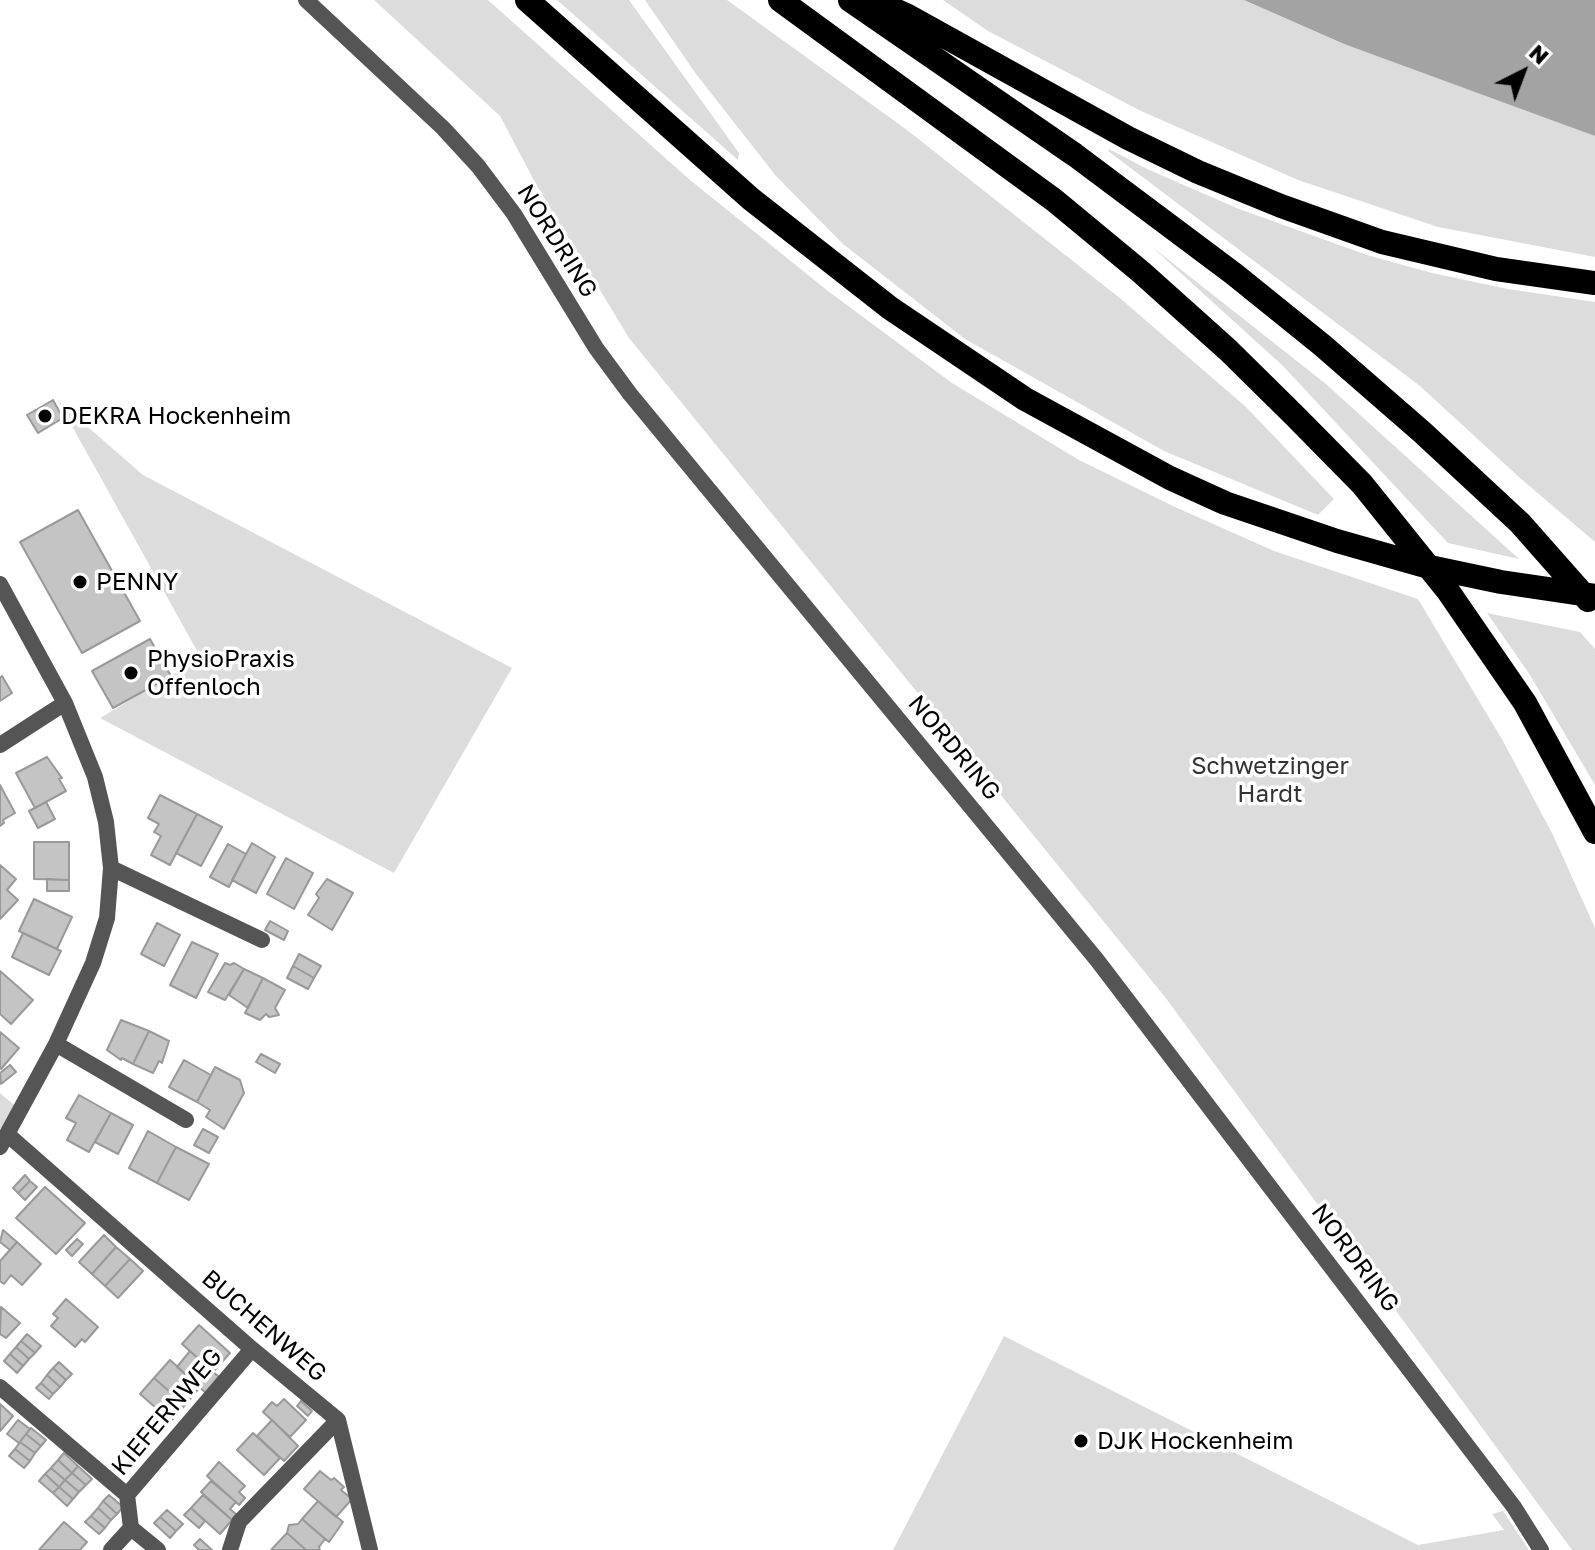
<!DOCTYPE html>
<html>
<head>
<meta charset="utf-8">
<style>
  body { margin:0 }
  #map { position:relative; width:1595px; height:1550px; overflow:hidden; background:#fff; font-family:"Golos Text",sans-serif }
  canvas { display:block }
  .north { position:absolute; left:1483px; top:32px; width:80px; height:80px; -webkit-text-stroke:6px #fff; paint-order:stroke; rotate:42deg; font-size:22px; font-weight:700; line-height:32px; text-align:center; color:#000 }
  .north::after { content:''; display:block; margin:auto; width:28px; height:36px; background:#000; clip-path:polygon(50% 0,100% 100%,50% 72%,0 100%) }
</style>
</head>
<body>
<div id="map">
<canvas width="1595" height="1550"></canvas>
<div class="north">N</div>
</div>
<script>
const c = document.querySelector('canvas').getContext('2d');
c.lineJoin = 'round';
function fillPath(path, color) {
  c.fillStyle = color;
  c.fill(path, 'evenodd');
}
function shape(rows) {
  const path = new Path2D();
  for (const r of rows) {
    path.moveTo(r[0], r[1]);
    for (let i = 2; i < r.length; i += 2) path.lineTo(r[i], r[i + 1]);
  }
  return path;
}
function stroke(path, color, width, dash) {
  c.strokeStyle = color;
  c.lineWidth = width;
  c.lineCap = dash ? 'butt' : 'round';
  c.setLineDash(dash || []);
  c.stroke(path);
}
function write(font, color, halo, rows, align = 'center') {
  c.font = font + ' "Golos Text",sans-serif';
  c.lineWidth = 7;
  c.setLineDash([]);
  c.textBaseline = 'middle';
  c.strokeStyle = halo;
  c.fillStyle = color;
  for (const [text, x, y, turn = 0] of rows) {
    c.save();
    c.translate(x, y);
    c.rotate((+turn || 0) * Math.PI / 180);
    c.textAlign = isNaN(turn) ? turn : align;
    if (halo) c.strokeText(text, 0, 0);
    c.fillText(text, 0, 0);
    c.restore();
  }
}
const green = shape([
  [374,0,488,0,690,180,828,291,952,383,1079,460,1175,507,1274,551,1418,599,1503,741,1553,835,1595,928,1595,1550,1572,1550,1165,997,629,338,537,186,500,116],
  [557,0,629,0,739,153,738,160],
  [645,0,727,0,907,130,1121,299,1246,407,1334,499,1318,515,1164,451,965,339,843,244,776,176,696,74],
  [943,0,1244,0,1344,44,1561,123,1595,136,1595,257,1438,227,1298,180,1141,111,988,31],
  [1109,149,1147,169,1239,209,1367,255,1432,273,1508,289,1595,302,1595,542,1520,478,1420,386,1108,151],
  [1151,246,1326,384,1519,559,1448,543,1283,366],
  [58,401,143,475,512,668,394,873,100,718,201,658],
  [1487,613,1580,632,1595,649,1595,785,1530,675],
  [0,1093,20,1110,7,1134,0,1128],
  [1004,1336,1418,1545,1504,1530,1492,1514,1503,1511,1529,1550,893,1550]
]);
const water = shape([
  [1244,0,1595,0,1595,136,1344,44]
]);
const building = shape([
  [53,400,63,418,38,433,27,415,53,400],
  [78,510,140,621,82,653,20,542,78,510],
  [150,639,171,676,113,708,92,671,150,639],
  [2,676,12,693,0,701,0,678,2,676],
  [47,757,62,778,59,779,66,791,35,808,16,773,47,757],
  [0,785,15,813,3,820,4,823,0,826,0,785],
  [160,795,197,814,170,865,151,855,161,836,154,832,159,824,148,818,160,795],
  [46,802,55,819,38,828,29,811,46,802],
  [197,814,222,827,201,866,176,853,197,814],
  [34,842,69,842,69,880,34,879,34,842],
  [252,843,275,857,256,893,232,880,252,843],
  [228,844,246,854,229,887,210,877,228,844],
  [286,858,313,873,294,909,267,894,286,858],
  [0,865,16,879,7,890,18,900,0,919,0,865],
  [47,879,69,880,69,891,47,891,47,879],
  [327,879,353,893,332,930,308,915,319,898,316,894,327,879],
  [34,899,72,917,57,949,19,931,34,899],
  [270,921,288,931,284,940,265,930,270,921],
  [157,923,180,935,164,966,141,954,157,923],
  [23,933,61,951,49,975,12,957,23,933],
  [192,942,218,954,196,998,170,985,192,942],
  [299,954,321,966,314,978,293,966,299,954],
  [225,963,230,965,234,963,244,969,225,1000,208,992,225,963],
  [293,966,314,978,308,989,287,978,293,966],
  [244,969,263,978,248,1008,229,995,244,969],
  [0,971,33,1000,11,1024,0,1014,0,971],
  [263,978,285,990,275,1008,279,1015,269,1017,266,1014,260,1020,245,1013,263,978],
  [121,1020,149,1031,133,1064,122,1058,121,1060,107,1050,121,1020],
  [149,1031,169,1041,162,1063,159,1061,153,1073,133,1064,149,1031],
  [0,1032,19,1048,1,1069,0,1068,0,1032],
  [261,1054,280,1064,275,1073,256,1062,261,1054],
  [184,1060,211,1075,197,1102,169,1087,184,1060],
  [10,1065,16,1072,1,1084,0,1073,10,1065],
  [215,1067,240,1080,244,1093,224,1129,206,1117,210,1110,197,1102,215,1067],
  [79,1095,111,1113,89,1152,67,1140,76,1123,66,1118,79,1095],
  [111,1113,133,1125,118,1154,95,1142,111,1113],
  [203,1129,218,1137,209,1153,194,1145,203,1129],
  [148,1131,176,1147,157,1183,129,1168,148,1131],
  [176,1147,209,1164,189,1200,157,1183,176,1147],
  [25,1175,30,1181,18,1193,13,1188,25,1175],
  [30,1181,37,1187,25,1200,18,1193,30,1181],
  [45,1187,85,1223,56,1254,16,1218,45,1187],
  [3,1230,17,1242,10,1250,0,1242,3,1230],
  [104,1235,116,1247,92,1274,79,1262,104,1235],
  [77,1239,83,1244,72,1256,66,1250,77,1239],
  [17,1242,41,1264,22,1285,11,1275,4,1284,0,1281,0,1261,17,1242],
  [116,1247,130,1259,105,1286,92,1274,116,1247],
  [130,1259,143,1271,118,1298,105,1286,130,1259],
  [66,1299,98,1327,85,1342,82,1339,75,1347,51,1326,58,1318,53,1314,66,1299],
  [1,1307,20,1323,6,1338,0,1334,1,1307],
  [199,1325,230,1353,213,1372,182,1344,199,1325],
  [27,1334,41,1346,35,1353,21,1341,27,1334],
  [21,1341,35,1353,29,1359,16,1347,21,1341],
  [16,1347,29,1359,23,1366,10,1354,16,1347],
  [190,1351,220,1378,206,1393,177,1367,190,1351],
  [10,1354,23,1366,17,1373,4,1361,10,1354],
  [170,1360,200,1387,185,1405,154,1378,170,1360],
  [59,1362,72,1374,66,1380,53,1368,59,1362],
  [53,1368,66,1380,60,1387,47,1375,53,1368],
  [47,1375,60,1387,53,1394,41,1383,47,1375],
  [154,1378,185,1405,171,1421,140,1394,154,1378],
  [41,1383,53,1394,49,1399,36,1388,41,1383],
  [284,1399,306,1420,290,1437,263,1412,272,1402,277,1406,284,1399],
  [301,1401,312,1411,308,1416,297,1406,301,1401],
  [0,1404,13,1416,0,1431,0,1404],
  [18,1420,30,1429,19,1443,7,1434,18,1420],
  [272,1420,298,1446,284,1461,257,1436,272,1420],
  [31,1428,46,1440,41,1446,26,1434,31,1428],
  [253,1433,280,1458,264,1475,237,1450,253,1433],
  [26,1434,41,1446,35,1453,20,1442,26,1434],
  [20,1442,35,1453,30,1461,15,1449,20,1442],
  [15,1449,30,1461,24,1468,9,1456,15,1449],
  [64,1453,78,1466,72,1473,58,1460,64,1453],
  [58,1460,72,1473,65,1480,51,1468,58,1460],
  [219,1462,245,1486,239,1492,245,1498,239,1505,207,1476,219,1462],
  [78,1466,92,1479,86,1485,72,1473,78,1466],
  [51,1468,65,1480,59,1487,45,1474,51,1468],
  [320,1471,331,1480,334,1478,344,1487,341,1490,352,1499,336,1517,304,1489,320,1471],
  [72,1473,86,1485,79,1492,65,1480,72,1473],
  [45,1474,59,1487,53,1493,39,1481,45,1474],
  [65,1480,79,1492,73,1499,59,1487,65,1480],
  [211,1481,236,1502,230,1509,237,1515,232,1520,201,1492,211,1481],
  [59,1487,73,1499,67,1506,53,1493,59,1487],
  [109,1495,123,1507,117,1514,103,1501,109,1495],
  [203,1495,232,1520,220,1534,191,1508,203,1495],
  [103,1501,117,1514,111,1520,98,1508,103,1501],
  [318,1501,343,1522,329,1542,302,1519,318,1501],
  [98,1508,111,1520,105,1528,91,1516,98,1508],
  [191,1508,205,1521,199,1528,184,1515,191,1508],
  [167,1510,183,1524,176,1531,160,1517,167,1510],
  [91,1516,105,1528,99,1534,85,1522,91,1516],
  [160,1517,176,1531,170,1538,154,1523,160,1517],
  [302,1519,325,1539,319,1547,320,1550,306,1550,287,1533,289,1525,298,1524,302,1519],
  [64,1522,87,1542,80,1550,39,1550,64,1522],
  [287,1533,306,1550,271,1550,287,1533],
  [200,1539,212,1550,199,1550,194,1545,200,1539]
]);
const street = shape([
  [306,0,443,128,478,166,514,214,596,348,630,394,1097,960,1514,1507,1541,1550],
  [0,584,65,703,95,777,106,822,111,868,107,918,93,963,56,1044,0,1147],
  [0,745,65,703],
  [111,868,262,940],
  [56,1044,186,1120],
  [7,1134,252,1349,338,1420],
  [0,1387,127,1495],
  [338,1420,370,1550],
  [131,1528,158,1550],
  [111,1550,131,1528,127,1495,252,1349],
  [230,1550,239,1522,338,1420]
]);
const highway = shape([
  [527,0,751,199,890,308,1025,399,1170,478,1225,503,1337,541,1425,566,1501,582,1595,596],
  [780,0,1054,200,1141,272,1228,350,1295,416,1362,484,1448,591,1525,703,1595,832],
  [850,0,1075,155,1234,274,1322,345,1422,432,1520,523,1588,600],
  [873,0,908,16,1128,138,1198,172,1281,206,1382,242,1496,269,1595,283]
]);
const markers = [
  [45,416,8,"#000"],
  [80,582,8,"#000"],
  [131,673,8,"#000"],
  [1081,1441,8,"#000"]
];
const streetNames = [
  ["NORDRING",557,241,58],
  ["NORDRING",954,748,50],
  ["NORDRING",1355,1258,53],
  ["BUCHENWEG",264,1326,41],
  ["KIEFERNWEG",167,1412,-50]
];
const poiNames = [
  ["DEKRA Hockenheim",61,416],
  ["PENNY",96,582],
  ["PhysioPraxis",147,659],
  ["Offenloch",147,687],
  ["DJK Hockenheim",1097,1441]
];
const parkNames = [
  ["Schwetzinger",1270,766],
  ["Hardt",1270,794]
];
fillPath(green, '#dcdcdc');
fillPath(water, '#a3a3a3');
fillPath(building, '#c4c4c4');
stroke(building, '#999', 2);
stroke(street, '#555', 16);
stroke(highway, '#000', 24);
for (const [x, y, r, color] of markers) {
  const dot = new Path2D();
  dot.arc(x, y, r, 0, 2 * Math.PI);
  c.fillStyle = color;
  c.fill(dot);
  stroke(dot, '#fff', 3);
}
write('24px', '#000', '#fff', streetNames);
write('24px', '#000', '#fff', poiNames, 'left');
write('24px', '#333', '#fff', parkNames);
</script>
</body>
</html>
